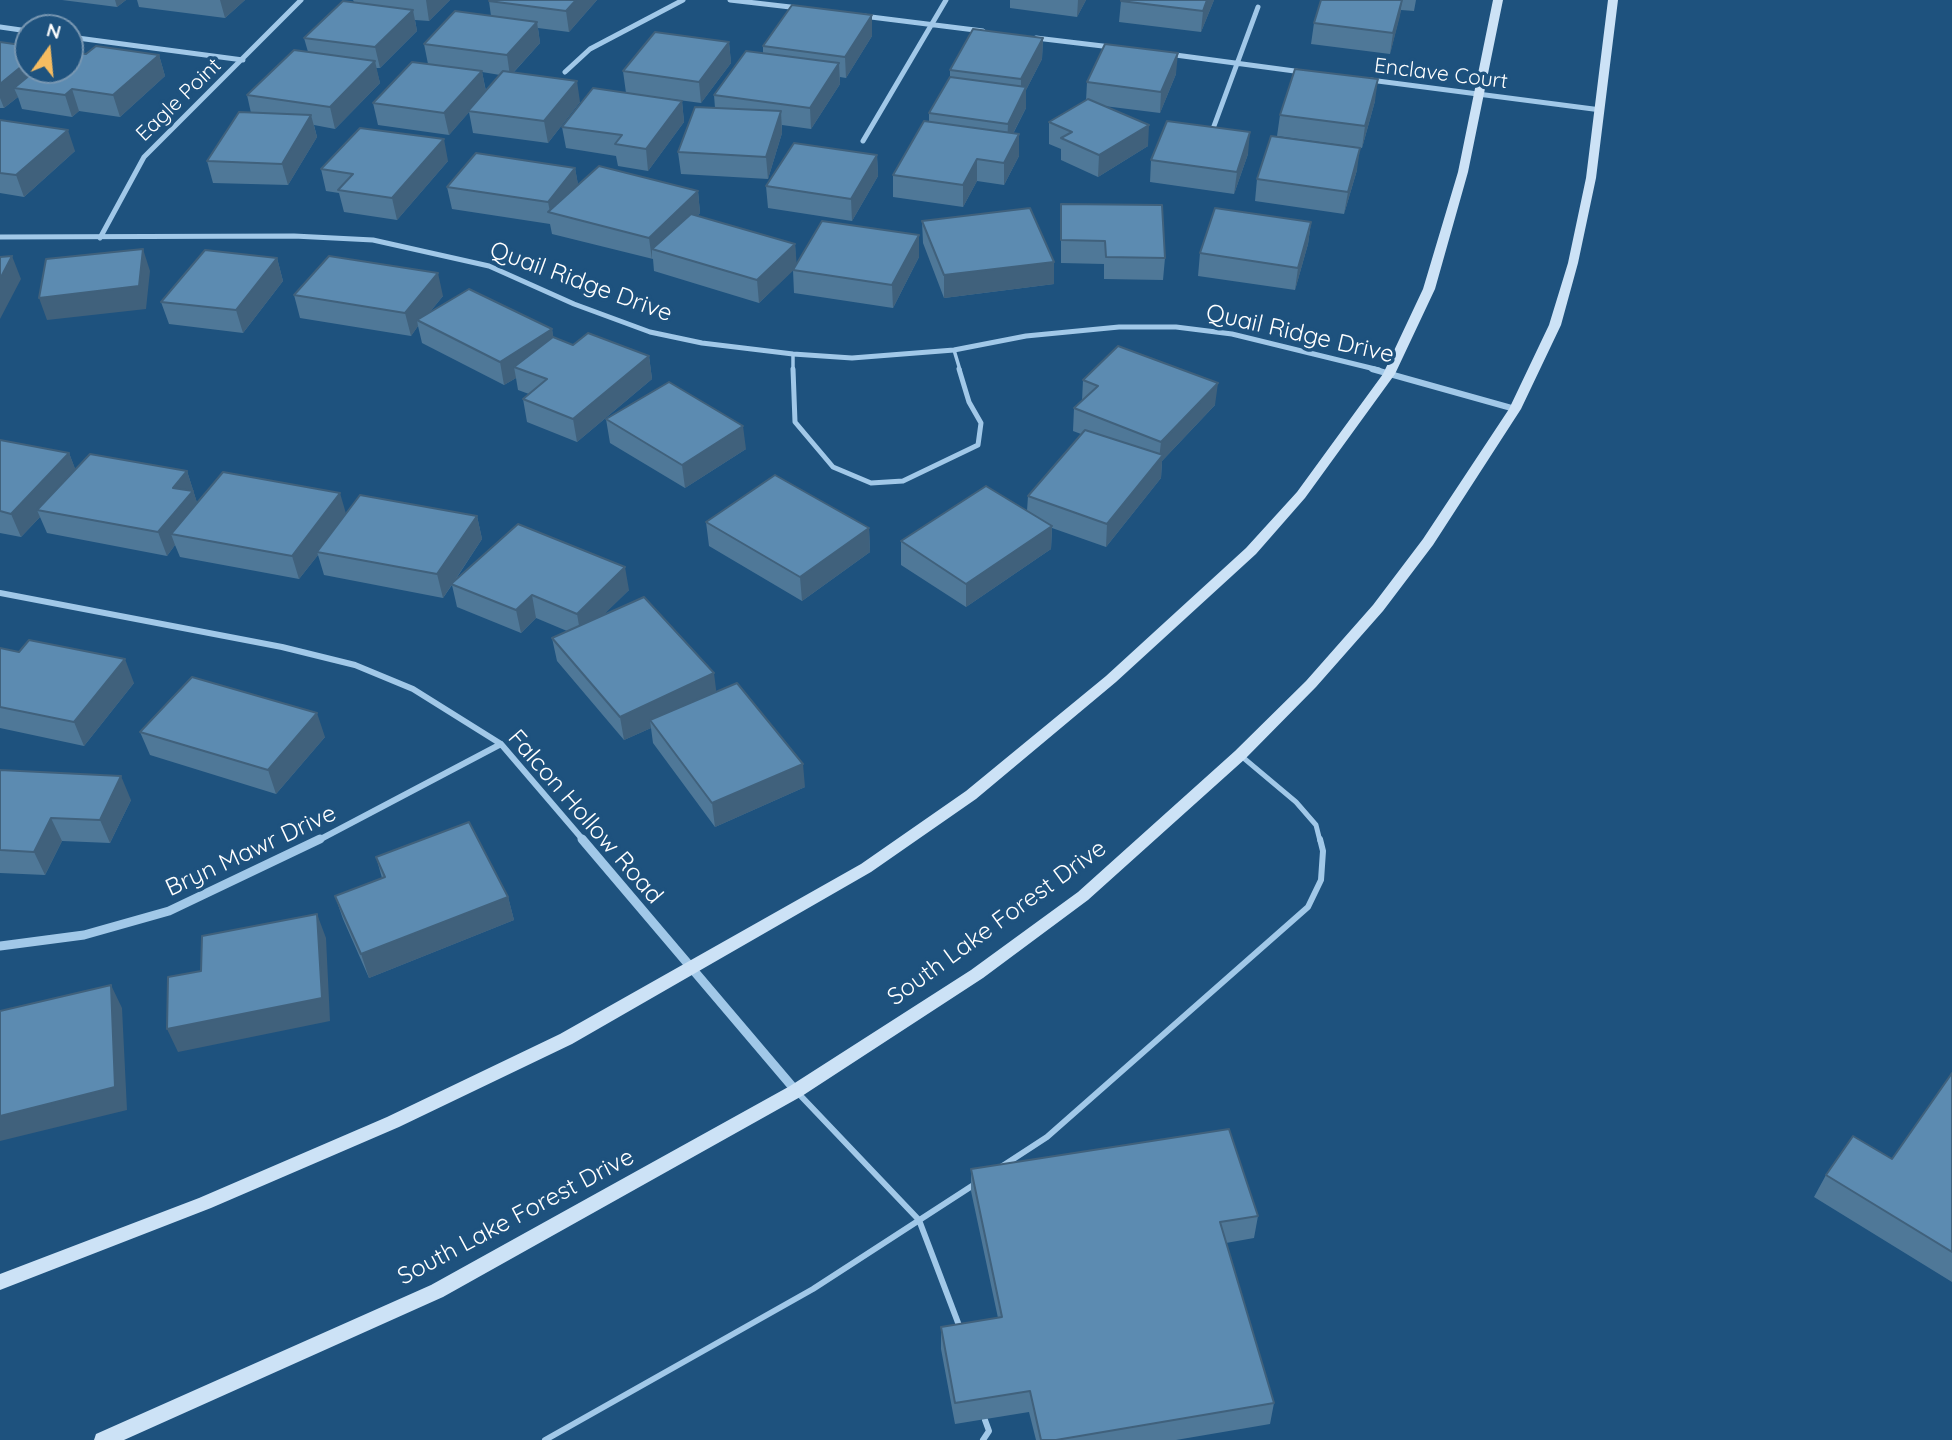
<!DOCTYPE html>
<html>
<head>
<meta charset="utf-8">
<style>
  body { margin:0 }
  #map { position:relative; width:1952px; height:1440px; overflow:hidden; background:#1e527e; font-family:Quicksand,sans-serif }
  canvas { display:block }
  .north { position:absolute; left:14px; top:14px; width:70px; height:70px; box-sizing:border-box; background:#1e527e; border:2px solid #7897b2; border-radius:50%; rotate:15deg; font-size:19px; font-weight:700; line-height:28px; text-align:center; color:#fff }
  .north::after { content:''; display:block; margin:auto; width:24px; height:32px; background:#f6bc61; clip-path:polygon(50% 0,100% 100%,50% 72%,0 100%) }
</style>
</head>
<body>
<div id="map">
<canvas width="1952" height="1440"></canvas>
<div class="north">N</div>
</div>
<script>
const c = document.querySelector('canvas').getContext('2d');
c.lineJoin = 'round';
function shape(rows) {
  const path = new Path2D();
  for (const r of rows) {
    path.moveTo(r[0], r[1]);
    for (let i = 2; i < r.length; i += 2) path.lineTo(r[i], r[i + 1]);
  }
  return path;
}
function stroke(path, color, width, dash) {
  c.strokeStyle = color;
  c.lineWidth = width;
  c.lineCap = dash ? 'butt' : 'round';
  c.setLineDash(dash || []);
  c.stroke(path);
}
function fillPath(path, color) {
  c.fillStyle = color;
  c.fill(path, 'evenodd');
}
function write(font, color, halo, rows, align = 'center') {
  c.font = font + ' Quicksand,sans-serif';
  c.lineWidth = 7;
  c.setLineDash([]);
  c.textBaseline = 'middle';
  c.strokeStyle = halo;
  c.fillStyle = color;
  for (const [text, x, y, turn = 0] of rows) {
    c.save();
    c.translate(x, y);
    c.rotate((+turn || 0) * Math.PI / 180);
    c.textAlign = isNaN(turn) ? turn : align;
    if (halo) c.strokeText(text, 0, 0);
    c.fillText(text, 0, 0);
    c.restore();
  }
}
const serviceFar2 = shape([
  [954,350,960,370],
  [793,354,793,370]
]);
const serviceFar1 = shape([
  [793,369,795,422,833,467,871,483,903,481,978,445,981,423,969,402,959,369],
  [1240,755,1296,802,1316,825,1320,841]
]);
const service = shape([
  [798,1093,919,1220,960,1328],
  [1001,1167,1047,1137,1308,907,1321,880,1323,851,1320,839],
  [545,1440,813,1289,975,1184],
  [983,1440,989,1431,985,1420]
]);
const minorFar2 = shape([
  [730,0,799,8],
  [863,16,983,31],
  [0,27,28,31],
  [70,37,243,60],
  [1036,38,1111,47],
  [1168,54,1302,72],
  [565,72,590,49,683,0],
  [1370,80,1601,110],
  [1214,126,1258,7],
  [863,141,946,0],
  [0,237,294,236,373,240,489,266,574,304,650,332,702,343,793,354,852,358,954,350,1026,336,1119,327,1176,327,1232,334,1379,370],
  [100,238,144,157,301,0]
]);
const minorFar1 = shape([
  [1372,369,1515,409],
  [0,593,282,647,355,665,413,689,501,744,584,841],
  [317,841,501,744]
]);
const minor = shape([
  [582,839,796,1091],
  [0,946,84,935,169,911,320,839]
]);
const secondary = shape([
  [1493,0,1503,0,1468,172,1435,289,1395,374,1305,498,1256,554,1116,682,976,799,871,872,572,1044,399,1127,211,1208,0,1290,0,1274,199,1198,387,1117,560,1034,861,864,966,791,1106,676,1246,548,1297,492,1383,374,1423,289,1458,172,1493,0],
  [1608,0,1618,0,1596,178,1578,263,1561,325,1521,409,1433,545,1383,611,1316,687,1245,759,1088,900,983,978,802,1096,443,1297,124,1440,94,1440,96,1434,431,1285,790,1086,971,970,1078,892,1235,751,1306,681,1373,605,1423,539,1509,409,1549,325,1568,263,1586,178,1608,0]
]);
const wall = shape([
  [62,0,126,0,117,7],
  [137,0,245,0,225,18,139,7],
  [353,0,450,0,429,21,415,20,417,31,380,68,376,68,380,83,335,129,314,125,317,137,288,185,213,183,207,161,251,113,247,95,308,52,304,38,354,2],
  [597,0,569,32,538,28,540,43,514,72,580,102,548,143,473,133,469,112,449,135,378,125,373,103,428,64,424,44,491,16,489,1],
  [482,72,500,75,486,91],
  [1010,0,1086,0,1077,17,1010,8],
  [1214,0,1201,32,1119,22,1121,1],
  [1321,0,1416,0,1414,11,1401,10,1390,54,1311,44,1314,23],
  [872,15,872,36,846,78,840,77,840,84,811,129,782,125,782,133,768,179,681,174,678,152,715,108,714,95,763,53,763,46],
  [1043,38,1042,59,1026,90,1026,108,1013,134,1019,156,1004,185,977,181,963,207,893,197,893,175,929,122,929,113,950,77,950,70],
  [0,42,28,70,86,54,159,55,165,76,120,117,79,111,72,117,22,109,18,97,4,108,0,108],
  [729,42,731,63,701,103,626,93,623,71],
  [1176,74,1160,113,1104,106,1148,146,1098,177,1061,160,1061,149,1049,144,1049,122,1086,101,1087,82],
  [682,101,684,122,648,171,618,166,616,156,566,148,562,127],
  [1375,101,1362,148,1277,136,1280,115],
  [0,120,75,151,24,197,0,193],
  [1248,154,1234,194,1150,182,1151,160],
  [877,155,878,176,852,221,768,208,766,186],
  [448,161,397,220,344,212,339,193,326,191,321,169],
  [575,168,578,185,698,191,700,213,697,216,795,244,796,264,919,235,919,257,893,308,794,293,793,270,759,303,654,271,653,259,552,234,550,224,452,209,447,187],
  [1357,170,1344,214,1255,201,1257,179],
  [1061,204,1165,258,1163,280,1104,279,1104,264,1061,263],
  [922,221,1054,284,944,298,923,243],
  [1311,222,1308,244,1295,290,1198,276,1200,253],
  [277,258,283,281,243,333,169,324,161,302],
  [294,295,443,296,429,313,552,329,553,337,573,345,649,356,652,379,577,442,527,422,523,399,529,394,518,390,516,378,504,385,422,343,418,326,411,336,300,318],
  [1083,380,1215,405,1162,461,1161,478,1106,547,1052,528,1051,549,966,607,901,565,901,541,1027,511,1028,496,1081,434,1073,431,1074,408,1082,401],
  [606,419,746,449,685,488,610,443],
  [0,440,69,453,75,469,187,471,197,503,346,514,477,516,482,539,454,582,629,590,604,614,716,692,805,787,715,827,653,743,651,728,624,740,557,661,552,638,567,631,536,618,521,633,457,607,452,585,443,598,324,575,318,555,299,579,180,557,175,545,167,556,47,533,40,517,21,537,0,533],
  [706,522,869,528,870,552,802,601,709,546],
  [0,648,134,683,84,746,0,728],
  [140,732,325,737,276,794,150,755],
  [0,770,131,800,110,843,62,841,45,875,0,873],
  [376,857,508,897,514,920,369,978,343,919,335,896,382,878],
  [1952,1073,1952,1282,1814,1197,1826,1175,1892,1159],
  [971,1169,1258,1216,1254,1238,1226,1243,1274,1403,1270,1424,1176,1440,1036,1440,1029,1412,955,1424,941,1349,941,1327,998,1318,971,1191]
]);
const shadedWall = shape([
  [115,0,126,0,117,7],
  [220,0,245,0,225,18],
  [426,0,450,0,429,21],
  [576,0,597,0,569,32,566,11],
  [1078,0,1086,0,1077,17],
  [1207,0,1214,0,1201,32,1203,11],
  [1402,0,1400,16,1390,54,1393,33],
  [413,10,417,31,380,68,375,47],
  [872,15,872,36,846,78,845,57],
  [537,22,540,43,510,76,507,55],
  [1043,38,1042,59,1026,90,1026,108,1007,145,1008,124,1021,97,1021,79],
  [729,42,731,63,701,103,699,82],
  [1178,53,1176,74,1160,113,1161,92],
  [159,55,165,76,120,117,113,95],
  [28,61,28,70,50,70,14,88,18,97,4,108,0,98,0,84],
  [375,61,380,83,335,129,330,107],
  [839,63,840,84,811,129,810,108],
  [482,71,486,93,449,135,444,113],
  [1378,79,1375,101,1362,148,1365,126],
  [577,81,580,102,548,143,544,121],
  [72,89,79,111,72,117,65,95],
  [682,101,684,122,648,171,646,149],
  [781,111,782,133,768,179,766,157],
  [311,115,317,137,288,185,282,164],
  [1149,125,1148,146,1098,177,1099,155],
  [68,130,75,151,24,197,16,175],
  [1250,132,1248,154,1234,194,1237,172],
  [1019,134,1019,156,1004,185,1004,163],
  [444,139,448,161,397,220,392,198],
  [1360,148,1357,170,1344,214,1348,192],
  [877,155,878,176,852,221,851,199],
  [977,159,977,181,963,207,963,185],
  [575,168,579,189,550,212,548,202],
  [698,191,700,213,661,252,652,249,652,260,649,238],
  [1311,222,1308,244,1295,290,1298,268],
  [919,235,919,257,893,308,892,285],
  [795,244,797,267,759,303,757,280],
  [143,249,150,271,146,309,47,320,39,298],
  [12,256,21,279,0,319,0,279],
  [277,258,283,281,243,333,236,310],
  [1054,262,1054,284,944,298,944,275],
  [438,273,443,296,421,323,417,320,418,326,411,336,405,313],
  [552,329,556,352,514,367,516,378,504,385,500,362],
  [649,356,652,379,577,442,573,419],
  [1218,383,1215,405,1162,461,1161,478,1106,547,1107,524,1159,459,1161,442],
  [743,426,746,449,685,488,682,465],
  [69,453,78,476,37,510,40,517,21,537,11,514],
  [187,471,201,515,171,534,175,545,167,556,158,532,173,488],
  [340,493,347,517,317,552,318,555,299,579,292,556],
  [477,516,482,539,443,598,437,574],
  [1052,526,1051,549,966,607,966,584],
  [869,528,870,552,802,601,800,577],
  [625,567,629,590,581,637,577,614],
  [532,595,536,618,521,633,516,610],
  [125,659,134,683,84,746,74,722],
  [714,673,717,697,650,720,651,728,624,740,620,717],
  [317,713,325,737,276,794,268,770],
  [803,764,805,787,715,827,712,803],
  [121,776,131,800,110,843,100,820],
  [51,818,62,841,45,875,34,852],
  [508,897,514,920,369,978,361,954],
  [317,914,326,938,330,1021,178,1052,167,1029],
  [111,985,122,1008,127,1110,0,1141,0,1116]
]);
const building = shape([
  [490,0,576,0,566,11,489,1,490,0],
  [1121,0,1207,0,1203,11,1121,1,1121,0],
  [1321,0,1402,0,1393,33,1314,23,1321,0],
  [343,1,413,10,375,47,304,38,343,1],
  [792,5,872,15,845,57,763,46,792,5],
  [455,11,537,22,507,55,424,44,455,11],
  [973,29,1043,38,1021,79,950,70,973,29],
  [655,32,729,42,699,82,623,71,655,32],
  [0,42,28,46,28,61,0,84,0,42],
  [1105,44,1178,53,1161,92,1087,82,1105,44],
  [96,46,159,55,113,95,72,89,65,95,14,88,36,70,70,70,70,52,86,54,96,46],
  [294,50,375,61,330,107,247,95,294,50],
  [746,51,839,63,810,108,714,95,746,51],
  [412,62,482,71,444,113,373,103,412,62],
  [1295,69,1378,79,1365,126,1280,115,1295,69],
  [503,71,577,81,544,121,468,111,503,71],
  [950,77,1026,87,1008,124,929,113,950,77],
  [593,88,682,101,646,149,615,144,622,135,562,127,593,88],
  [1088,99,1149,125,1099,155,1061,138,1072,132,1049,122,1088,99],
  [695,107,781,111,766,157,678,152,695,107],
  [239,112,311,115,282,164,207,161,239,112],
  [0,120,68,130,16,175,0,173,0,120],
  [924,121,1019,134,1004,163,977,159,963,185,893,175,924,121],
  [1167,121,1250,132,1237,172,1151,160,1167,121],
  [360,128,444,139,392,198,338,190,353,174,321,169,360,128],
  [1271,136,1360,148,1348,192,1257,179,1271,136],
  [794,143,877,155,851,199,766,186,794,143],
  [476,153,575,168,548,202,447,187,476,153],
  [599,166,698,191,649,238,548,212,599,166],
  [1061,204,1162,205,1165,258,1106,257,1105,241,1061,240,1061,204],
  [1030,208,1054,262,944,275,922,221,1030,208],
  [1215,208,1311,222,1298,268,1200,253,1215,208],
  [691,214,795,244,757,280,652,249,691,214],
  [822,221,919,235,892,285,793,270,822,221],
  [143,249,139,286,39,298,46,259,143,249],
  [205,250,277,258,236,310,161,302,205,250],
  [12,256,0,279,0,257,12,256],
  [329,256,438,273,405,313,294,295,329,256],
  [469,289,552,329,500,362,417,320,469,289],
  [588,333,649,356,573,419,523,399,547,379,514,367,553,337,573,345,588,333],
  [1118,346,1218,383,1161,442,1074,408,1098,386,1083,380,1118,346],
  [669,382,743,426,682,465,606,419,669,382],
  [1085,430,1163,455,1107,524,1028,496,1085,430],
  [0,440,69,453,11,514,0,511,0,440],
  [90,454,187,471,173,488,193,491,158,532,37,510,90,454],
  [223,472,340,493,292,556,171,534,223,472],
  [775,475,869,528,800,577,706,522,775,475],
  [986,486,1052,526,966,584,901,541,986,486],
  [360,495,477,516,437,574,317,552,360,495],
  [518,524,625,567,577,614,532,595,516,610,451,584,518,524],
  [644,597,714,673,620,717,552,638,644,597],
  [29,640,125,659,74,722,0,707,0,648,19,652,29,640],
  [192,677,317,713,268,770,140,732,192,677],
  [737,683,803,764,712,803,650,720,737,683],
  [0,770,121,776,100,820,51,818,34,852,0,850,0,770],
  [469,822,508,897,361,954,335,896,385,877,376,857,469,822],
  [317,914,322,998,167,1029,168,977,201,971,202,936,317,914],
  [111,985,115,1087,0,1116,0,1011,111,985],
  [1952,1073,1952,1252,1826,1175,1853,1136,1892,1159,1952,1073],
  [1229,1129,1258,1216,1220,1222,1274,1403,1056,1440,1041,1440,1030,1391,955,1403,941,1327,1002,1317,971,1169,1229,1129]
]);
const farStreetnames = [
  ["Enclave Court",1441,74,7],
  ["Eagle Point",179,100,-44]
];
const streetNames = [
  ["Quail Ridge Drive",581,282,20],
  ["Quail Ridge Drive",1300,334,13],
  ["Falcon Hollow Road",585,817,49],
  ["Bryn Mawr Drive",251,851,-25],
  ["South Lake Forest Drive",997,923,-36],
  ["South Lake Forest Drive",516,1217,-28]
];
stroke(serviceFar2, '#a1c8e8', 3.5);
stroke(serviceFar1, '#a1c8e8', 5);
stroke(service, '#a1c8e8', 6);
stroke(minorFar2, '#a1c8e8', 5);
stroke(minorFar1, '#a1c8e8', 6);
stroke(minor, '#a1c8e8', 9);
fillPath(secondary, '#cce2f6');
fillPath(wall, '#4f7898');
fillPath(shadedWall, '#40617c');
fillPath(building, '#5c8bb1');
stroke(building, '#40617c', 2);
write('21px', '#fff', '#1e527e', farStreetnames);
write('24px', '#fff', '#1e527e', streetNames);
</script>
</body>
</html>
